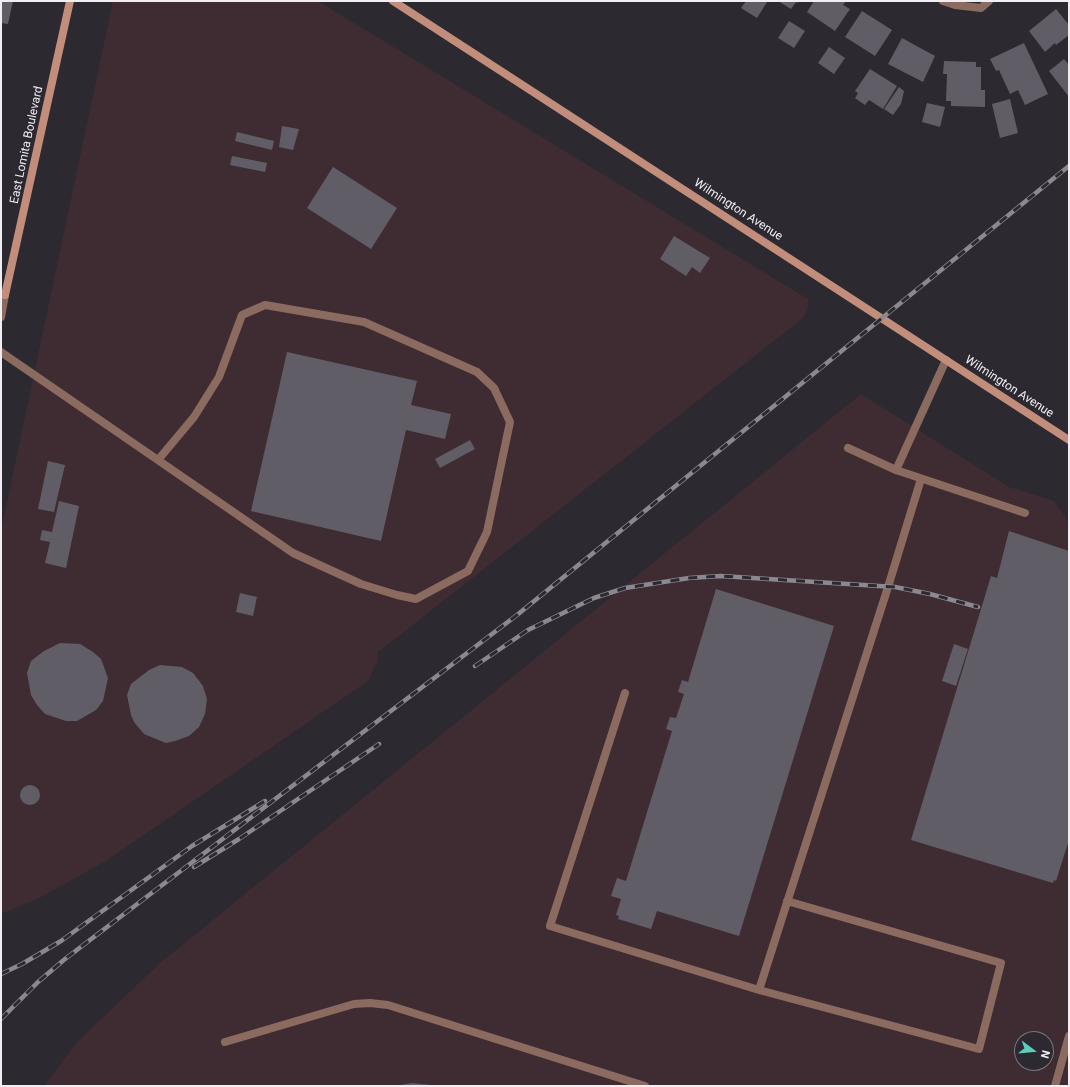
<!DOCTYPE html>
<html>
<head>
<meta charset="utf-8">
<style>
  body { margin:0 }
  #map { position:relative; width:1070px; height:1087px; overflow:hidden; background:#2c2931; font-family:Roboto,sans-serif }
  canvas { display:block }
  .frame { position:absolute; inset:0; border:2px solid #f0eef3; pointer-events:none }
  .north { position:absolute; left:1014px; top:1031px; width:40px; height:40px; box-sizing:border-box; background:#2c2931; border:1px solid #7a787f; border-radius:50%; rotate:106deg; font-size:11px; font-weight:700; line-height:16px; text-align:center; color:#f0eef3 }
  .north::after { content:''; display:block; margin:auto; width:14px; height:18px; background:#5dceb9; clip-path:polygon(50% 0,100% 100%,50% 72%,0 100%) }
</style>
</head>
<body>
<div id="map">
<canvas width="1070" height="1087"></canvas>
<div class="frame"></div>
<div class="north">N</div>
</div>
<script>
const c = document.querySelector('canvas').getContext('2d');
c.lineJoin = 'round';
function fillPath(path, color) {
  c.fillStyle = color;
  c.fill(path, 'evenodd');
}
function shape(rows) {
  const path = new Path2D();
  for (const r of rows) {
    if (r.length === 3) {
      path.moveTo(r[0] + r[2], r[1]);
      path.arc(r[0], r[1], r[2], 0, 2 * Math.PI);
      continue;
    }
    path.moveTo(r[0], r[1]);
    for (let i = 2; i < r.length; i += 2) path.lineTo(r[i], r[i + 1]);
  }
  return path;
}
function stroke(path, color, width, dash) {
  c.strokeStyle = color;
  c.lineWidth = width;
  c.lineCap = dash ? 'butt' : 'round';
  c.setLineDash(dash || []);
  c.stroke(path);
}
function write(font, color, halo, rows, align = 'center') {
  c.font = font + ' Roboto,sans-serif';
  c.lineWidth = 4;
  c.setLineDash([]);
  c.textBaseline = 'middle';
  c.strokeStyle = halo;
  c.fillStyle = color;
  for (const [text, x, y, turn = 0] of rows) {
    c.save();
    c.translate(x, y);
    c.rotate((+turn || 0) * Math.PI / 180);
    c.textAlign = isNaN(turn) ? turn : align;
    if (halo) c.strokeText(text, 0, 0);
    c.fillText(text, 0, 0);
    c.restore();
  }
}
const industrial = shape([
  [113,1,318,1,808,299,808,307,803,318,377,653,378,660,368,681,106,861,41,897,1,914,1,530],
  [861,394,1009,487,1054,501,1069,523,1069,1086,44,1086,77,1042,160,963],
  [1022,1039,1046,1039,1046,1063,1022,1063]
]);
const building = shape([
  [1,1,13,1,8,24,1,23],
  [746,1,766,1,767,2,757,18,741,8],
  [778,1,799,1,798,3,796,2,791,9],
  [814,1,846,1,843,5,850,9,835,31,807,12],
  [1056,9,1069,25,1069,35,1056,45,1055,43,1045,52,1029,31],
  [862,11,892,30,875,56,845,37],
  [789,21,805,31,794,48,778,38],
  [902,38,935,56,923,82,888,64],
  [1024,43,1048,94,1025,105,1018,90,1010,94,999,70,996,71,990,59],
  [829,47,845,58,834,74,818,63],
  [1064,59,1069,65,1069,97,1049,71],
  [944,61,976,62,976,67,981,67,981,90,985,90,985,107,951,106,951,101,946,101,947,74,943,74],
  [870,69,897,86,883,109,869,100,865,105,855,98,858,93,855,91],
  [899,87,904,91,901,104,893,115,884,109],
  [1010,99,1018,133,1000,138,992,104],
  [927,103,945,107,940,127,922,122],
  [282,126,299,129,293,150,279,147],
  [237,132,274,141,272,150,235,141],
  [232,156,267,163,265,172,230,165],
  [333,167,397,208,371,249,307,208],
  [674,236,710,258,700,273,692,267,686,276,660,259],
  [287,352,417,381,411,405,451,414,445,439,406,430,381,541,251,511],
  [470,440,475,449,440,468,435,459],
  [48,461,65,465,54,512,38,509],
  [59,501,79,506,66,568,45,563,50,542,40,540,42,530,52,532],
  [1009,531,1069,551,1069,840,1056,881,1054,880,1053,883,911,840,991,576,997,578],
  [716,589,834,626,739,936,657,911,651,929,618,919,619,916,616,915,621,899,611,896,617,878,626,881,672,731,666,729,670,717,676,718,684,694,678,692,682,680,688,682],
  [240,593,257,597,253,616,236,612],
  [60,643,80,644,93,652,101,659,108,678,103,701,96,710,77,721,66,721,45,714,37,705,31,695,27,673,31,661,44,651],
  [954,644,968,649,956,686,942,681],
  [160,665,182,667,193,673,203,686,207,699,205,714,199,727,189,736,175,741,166,743,144,734,134,722,131,715,127,695,131,684,149,670],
  [30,795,10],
  [412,1083,431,1085,431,1086,394,1086]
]);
const lane = shape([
  [1,352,293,553,361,584,397,595,416,599,468,571,487,532,510,422,494,388,477,372,364,322,265,305,242,315,219,377,194,417,158,460],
  [946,360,896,470,1025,513],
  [848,448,896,470],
  [625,693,550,926,759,990,888,587,921,479],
  [759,990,979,1049,1001,963,787,901],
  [225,1042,354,1004,370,1003,388,1005,645,1086],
  [1055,1086,1069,1036]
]);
const street = shape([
  [943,1,955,5,981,8,989,1],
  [1,317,5,295]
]);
const secondary = shape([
  [393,1,1069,440],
  [1,294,5,295,70,1]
]);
const rail = shape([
  [475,666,528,630,594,598,625,588,689,578,721,576,895,587,930,594,978,607],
  [194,867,239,839,379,744],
  [1,974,22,964,61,941,192,846,265,801],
  [1,1019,38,982,65,959,517,615,1069,166]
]);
const streetNames = [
  ["East Lomita Boulevard",27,145,-78],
  ["Wilmington Avenue",738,210,33],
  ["Wilmington Avenue",1009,387,33]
];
fillPath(industrial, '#3f2c32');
fillPath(building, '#605d66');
stroke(lane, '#8b6b5f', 8);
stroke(street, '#8b6b5f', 8);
stroke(secondary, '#c28e7b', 8);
stroke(rail, '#8b888f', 4.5);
stroke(rail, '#2c2931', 3, [9]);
write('12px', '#f0eef3', '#2c2931', streetNames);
</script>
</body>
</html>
